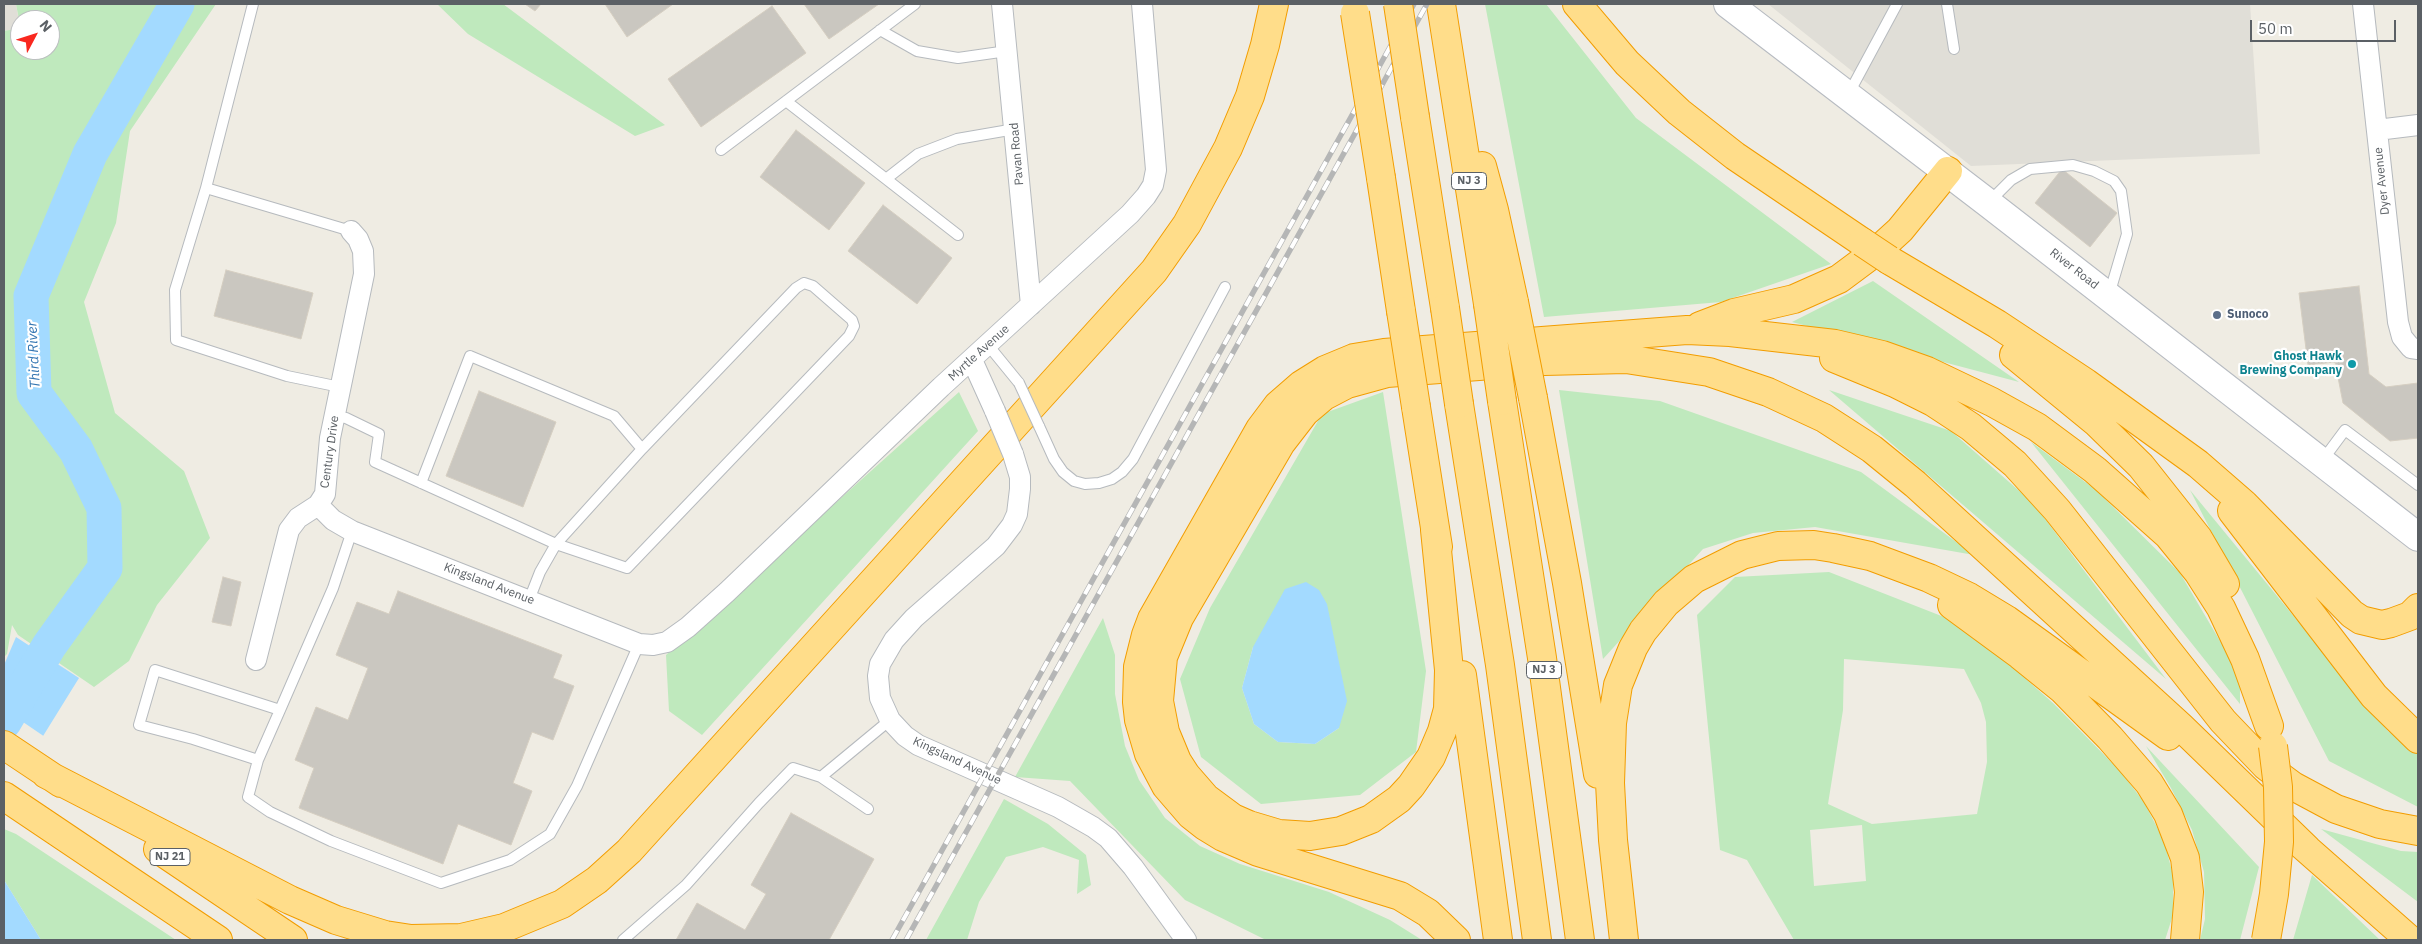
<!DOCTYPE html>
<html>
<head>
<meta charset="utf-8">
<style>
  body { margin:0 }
  #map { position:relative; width:2422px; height:944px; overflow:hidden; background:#efece3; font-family:"IBM Plex Sans",sans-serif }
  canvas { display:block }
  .frame { position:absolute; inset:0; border:5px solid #5b6065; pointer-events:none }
  .north { position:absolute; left:10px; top:10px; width:50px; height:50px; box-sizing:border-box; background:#fff; border:1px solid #bdbfc1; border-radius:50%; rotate:50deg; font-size:14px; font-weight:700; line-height:20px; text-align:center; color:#5b6065 }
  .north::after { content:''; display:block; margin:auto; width:18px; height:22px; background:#f9281f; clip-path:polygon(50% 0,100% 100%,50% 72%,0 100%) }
  .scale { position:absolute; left:2250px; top:20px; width:146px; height:22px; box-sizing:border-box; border:2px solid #5b6065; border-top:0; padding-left:6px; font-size:15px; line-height:18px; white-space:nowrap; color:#5b6065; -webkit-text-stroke:4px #fff; paint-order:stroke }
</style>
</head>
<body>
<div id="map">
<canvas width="2422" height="944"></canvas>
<div class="frame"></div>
<div class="north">N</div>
<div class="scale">50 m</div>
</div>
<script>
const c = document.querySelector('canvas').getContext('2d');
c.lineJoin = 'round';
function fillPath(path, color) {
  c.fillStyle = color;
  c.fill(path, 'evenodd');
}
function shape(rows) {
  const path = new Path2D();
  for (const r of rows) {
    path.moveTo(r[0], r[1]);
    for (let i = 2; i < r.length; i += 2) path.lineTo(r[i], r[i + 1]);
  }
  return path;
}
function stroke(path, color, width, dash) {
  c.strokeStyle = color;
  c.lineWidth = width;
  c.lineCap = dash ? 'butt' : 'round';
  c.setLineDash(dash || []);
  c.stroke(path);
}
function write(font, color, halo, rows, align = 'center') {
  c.font = font + ' "IBM Plex Sans",sans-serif';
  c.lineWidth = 4.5;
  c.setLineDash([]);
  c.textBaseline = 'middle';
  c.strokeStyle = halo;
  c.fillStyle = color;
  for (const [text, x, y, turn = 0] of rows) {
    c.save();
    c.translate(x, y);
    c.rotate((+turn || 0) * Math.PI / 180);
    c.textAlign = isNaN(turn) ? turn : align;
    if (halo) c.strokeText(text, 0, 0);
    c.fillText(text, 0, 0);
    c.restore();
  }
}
const industrial = shape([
  [4,4,16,4,20,28,4,31],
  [1768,4,2250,4,2260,154,1971,166]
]);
const green = shape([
  [16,4,216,4,130,131,116,223,84,302,115,413,184,471,210,538,157,605,129,661,94,687,18,635,12,625,7,654,4,657,4,31,20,28,20,50,50,50,50,20,20,20,20,25],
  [437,4,503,4,665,125,635,136,468,34],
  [1485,4,1546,4,1636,118,1831,264,1721,302,1544,317],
  [1873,281,2019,382,1792,322],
  [1559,390,1660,401,1861,472,1974,555,1815,527,1753,533,1703,549,1603,659],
  [1829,390,1951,431,2033,503,2166,679],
  [959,392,978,431,702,735,669,711,666,655],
  [1383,392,1426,671,1416,752,1360,795,1261,804,1201,757,1180,679,1210,608,1322,414],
  [1253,647,1339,728,1315,744,1278,742,1254,724,1242,688],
  [2031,442,2096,490,2180,573,2240,675,2240,704],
  [2190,490,2388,731,2418,753,2418,807,2329,761],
  [1829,572,1944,617,2009,664,2054,704,2120,771,2144,802,2164,841,2173,875,2173,915,2165,940,1794,940,1747,860,1720,850,1697,615,1735,577],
  [1844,659,1964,669,1981,703,1986,722,1987,762,1977,814,1872,824,1828,804,1843,710],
  [1862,825,1866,881,1814,886,1810,830],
  [1103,618,1115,655,1115,694,1125,746,1139,780,1165,818,1200,846,1240,864,1329,892,1390,920,1422,940,1266,940,1185,900,1070,781,1015,777],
  [2146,746,2259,867,2240,940,2200,940,2205,919,2204,872,2192,830,2171,788],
  [1004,799,1048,824,1086,855,1091,885,1077,894,1079,860,1043,847,1006,857,979,902,967,940,926,940],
  [4,829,16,834,176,940,41,940,4,880],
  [2321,829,2401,851,2418,852,2418,902],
  [2312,875,2380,940,2293,940]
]);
const water = shape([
  [1306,582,1319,590,1327,604,1347,701,1339,728,1315,744,1278,742,1254,724,1242,688,1253,647,1285,589],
  [16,637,79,678,4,799,4,665],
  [4,880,41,940,4,940]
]);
const pier = shape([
  [4,709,45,737,4,801]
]);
const river = shape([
  [4,722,49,646,105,568,104,508,76,450,34,393,31,296,90,154,177,4]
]);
const building = shape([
  [525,4,541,4,535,11,525,4],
  [605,4,673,4,627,37,605,4],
  [804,4,879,4,829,39,804,4],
  [772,6,806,53,701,127,668,79,772,6],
  [796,130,865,183,829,230,760,177,796,130],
  [2062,169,2117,213,2090,247,2035,203,2062,169],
  [883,205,952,258,917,304,848,251,883,205],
  [226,270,313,293,301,339,214,316,226,270],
  [2359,286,2369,374,2386,387,2418,383,2418,438,2390,441,2343,403,2335,362,2308,365,2299,293,2359,286],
  [479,391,556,422,523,507,446,476,479,391],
  [223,577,241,582,231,626,212,622,223,577],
  [398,591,562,655,553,678,574,686,553,740,532,732,513,783,532,791,511,845,458,824,443,864,299,808,314,768,295,760,316,707,348,720,368,668,336,655,357,602,389,614,398,591],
  [791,813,874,859,829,940,676,940,697,903,745,930,766,894,751,885,791,813]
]);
const lane = shape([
  [1947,4,1954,49],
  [880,30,917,51,958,58,1007,51],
  [1848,95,1897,4],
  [786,101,958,235],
  [721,150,915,4],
  [886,179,918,154,957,139,1015,129],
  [206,188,253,4],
  [1989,202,2011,180,2030,169,2073,165,2094,171,2114,181,2121,191,2127,234,2109,295],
  [804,283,813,286,852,320,854,326,849,336,627,568,556,544,642,449,796,288,804,283],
  [988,345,1019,383],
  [340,387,287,376,176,340,175,290,206,188,351,231],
  [334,416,346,418,379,434,375,462,556,544,540,572,529,600],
  [1039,426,1054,459,1063,472,1074,481,1085,484,1099,483,1112,479,1122,472,1133,459,1225,287],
  [2322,461,2345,430,2418,485],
  [421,483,470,356,614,416,642,449],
  [280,710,258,760,193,739,139,725,155,670,280,710,333,588,352,531],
  [258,760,248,797,270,812,331,841,441,883,510,860,550,834,577,786,639,644],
  [821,777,868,809],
  [623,940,686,885,759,803,793,768,821,777,890,720]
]);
const street = shape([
  [1002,4,1031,305],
  [2363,4,2398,322,2402,337,2411,348,2418,349],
  [2377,130,2418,125],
  [972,360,995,411],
  [1013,454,1020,477,1020,489,1017,514,1012,525,996,546,914,618,894,640,880,664,878,676,880,698,890,720,905,736,918,745,1058,807,1093,827,1108,838,1133,867,1186,940],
  [318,505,333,520,352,531,639,644,653,645,667,642,688,627,727,592,941,387,1130,214,1146,196,1153,185,1156,170,1142,4],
  [256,660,289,530,298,518,318,505,325,494,330,438,364,274,363,251,358,239,351,231]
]);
const secondary = shape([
  [1728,4,1988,203,2418,537]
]);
const highway = shape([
  [1441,4,1488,304],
  [1577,4,1627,63,1679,112,1735,156,1862,242],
  [1415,117,1445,308],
  [1482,166,1494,210,1514,302],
  [1381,178,1401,311],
  [1889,260,1997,324,2086,383,2198,464,2244,504,2352,614,2361,620,2382,625,2391,623,2410,616,2418,608],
  [1700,326,1734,313,1794,299,1839,279,1878,250,1900,230,1948,171],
  [2014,355,2097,423,2141,466,2198,538,2225,584],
  [1834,358,1895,383,1933,402,1971,427,2015,464,2057,510,2223,721,2266,766,2293,786,2336,809,2380,824,2418,831],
  [1533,398,1567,583,1598,774],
  [1502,401,1542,658,1580,940],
  [1459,404,1500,665,1537,940],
  [1416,407,1438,547],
  [2232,511,2374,696,2418,739],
  [1435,530,1449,670,1448,709,1442,731,1431,757,1411,786,1399,799,1371,819,1341,831,1310,836,1279,834,1249,825,1233,818,1206,798,1186,775,1177,761,1165,732,1159,701,1163,657,1179,618,1281,443,1305,412,1324,396,1347,384,1387,373,1544,361,1626,359,1709,372,1768,392,1824,418,1872,449,1915,484,2180,726,2307,849],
  [1952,605,2020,655,2062,689,2110,738,2149,783,2168,814,2185,858,2189,892,2185,940],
  [1462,675,1498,940],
  [4,745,61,783],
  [46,774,290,900,336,920,385,935,411,939,461,938,504,928,562,904,597,880,629,851,1154,271,1187,224,1228,148,1250,96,1265,45,1274,4],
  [4,796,218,940],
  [2293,837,2410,940],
  [158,849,293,940],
  [1456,940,1428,913,1400,896,1258,852,1223,837,1205,826,1191,815,1166,786,1149,754,1139,720,1137,702,1138,667,1146,635,1152,619,1260,429,1278,405,1301,385,1325,370,1354,358,1384,353,1687,330,1730,332,1835,344,1882,355,1927,371,1992,402,2037,427,2095,470,2168,535,2198,572,2221,608,2245,659,2269,726],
  [1624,940,1613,840,1610,783,1612,723,1618,685,1633,648,1643,631,1666,603,1694,579,1742,555,1778,546,1814,545,1833,548,1870,556,1929,578,1969,597,2007,620,2168,736]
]);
const rail = shape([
  [892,940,1414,4],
  [906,940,1427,4]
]);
const laneBridge = shape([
  [1019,383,1039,426]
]);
const streetBridge = shape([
  [995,411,1013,454]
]);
const highwayBridge = shape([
  [1398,4,1415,117],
  [1355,13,1381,178],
  [1862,242,1889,260],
  [1514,302,1533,398],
  [1488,304,1502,401],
  [1445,308,1459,404],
  [1401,311,1416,407],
  [2266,940,2274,894,2279,842,2278,787,2273,746]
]);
const markers = [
  [2217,315,5,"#5c6f8a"],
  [2352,364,5,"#0f9aa8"]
];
const shields = [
  [1469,181,35],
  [1544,670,35],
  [170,857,40]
];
const shieldNames = [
  ["NJ 3",1469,181],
  ["NJ 3",1544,670],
  ["NJ 21",170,857]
];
const streetNames = [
  ["Pavan Road",1017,154,-95],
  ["Dyer Avenue",2382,181,-96],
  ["River Road",2074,269,38],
  ["Myrtle Avenue",979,353,-42],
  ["Century Drive",330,452,-82],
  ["Kingsland Avenue",489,584,21],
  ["Kingsland Avenue",957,761,25]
];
const serviceNames = [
  ["Sunoco",2227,315]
];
const cultureNames = [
  ["Ghost Hawk",2342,357],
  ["Brewing Company",2342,371]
];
const waterNames = [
  ["Third River",34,355,-93]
];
fillPath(industrial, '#e0ded7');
fillPath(green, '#bfe9bd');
fillPath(water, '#a3daff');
fillPath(pier, '#efece3');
stroke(river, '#a3daff', 35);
fillPath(building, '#cac7c0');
stroke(building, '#d5cec1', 1);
stroke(lane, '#b6babe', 12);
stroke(street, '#b6babe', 22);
stroke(secondary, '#b7bbc1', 30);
stroke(highway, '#f29d00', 30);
stroke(lane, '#fff', 10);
stroke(street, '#fff', 20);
stroke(secondary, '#fff', 28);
stroke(highway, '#ffdd8a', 28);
stroke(rail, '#b5b6b6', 5.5);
stroke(rail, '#fff', 4, [11]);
stroke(laneBridge, '#b6babe', 12, []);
stroke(streetBridge, '#b6babe', 22, []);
stroke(highwayBridge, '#f29d00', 30, []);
stroke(laneBridge, '#fff', 10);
stroke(streetBridge, '#fff', 20);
stroke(highwayBridge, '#ffdd8a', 28);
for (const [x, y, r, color] of markers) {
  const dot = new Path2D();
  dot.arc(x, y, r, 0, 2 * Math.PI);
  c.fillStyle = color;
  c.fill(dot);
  stroke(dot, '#fff', 2);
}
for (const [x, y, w] of shields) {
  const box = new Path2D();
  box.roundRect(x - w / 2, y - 8.5, w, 17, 4);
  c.fillStyle = '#fff';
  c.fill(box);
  stroke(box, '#5b6065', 1);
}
write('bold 11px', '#5b6065', null, shieldNames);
write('12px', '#5b6065', '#fff', streetNames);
write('bold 12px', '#4e5e75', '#fff', serviceNames, 'left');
write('bold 12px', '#0d838f', '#fff', cultureNames, 'right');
write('italic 14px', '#3476b2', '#fff', waterNames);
</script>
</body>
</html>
